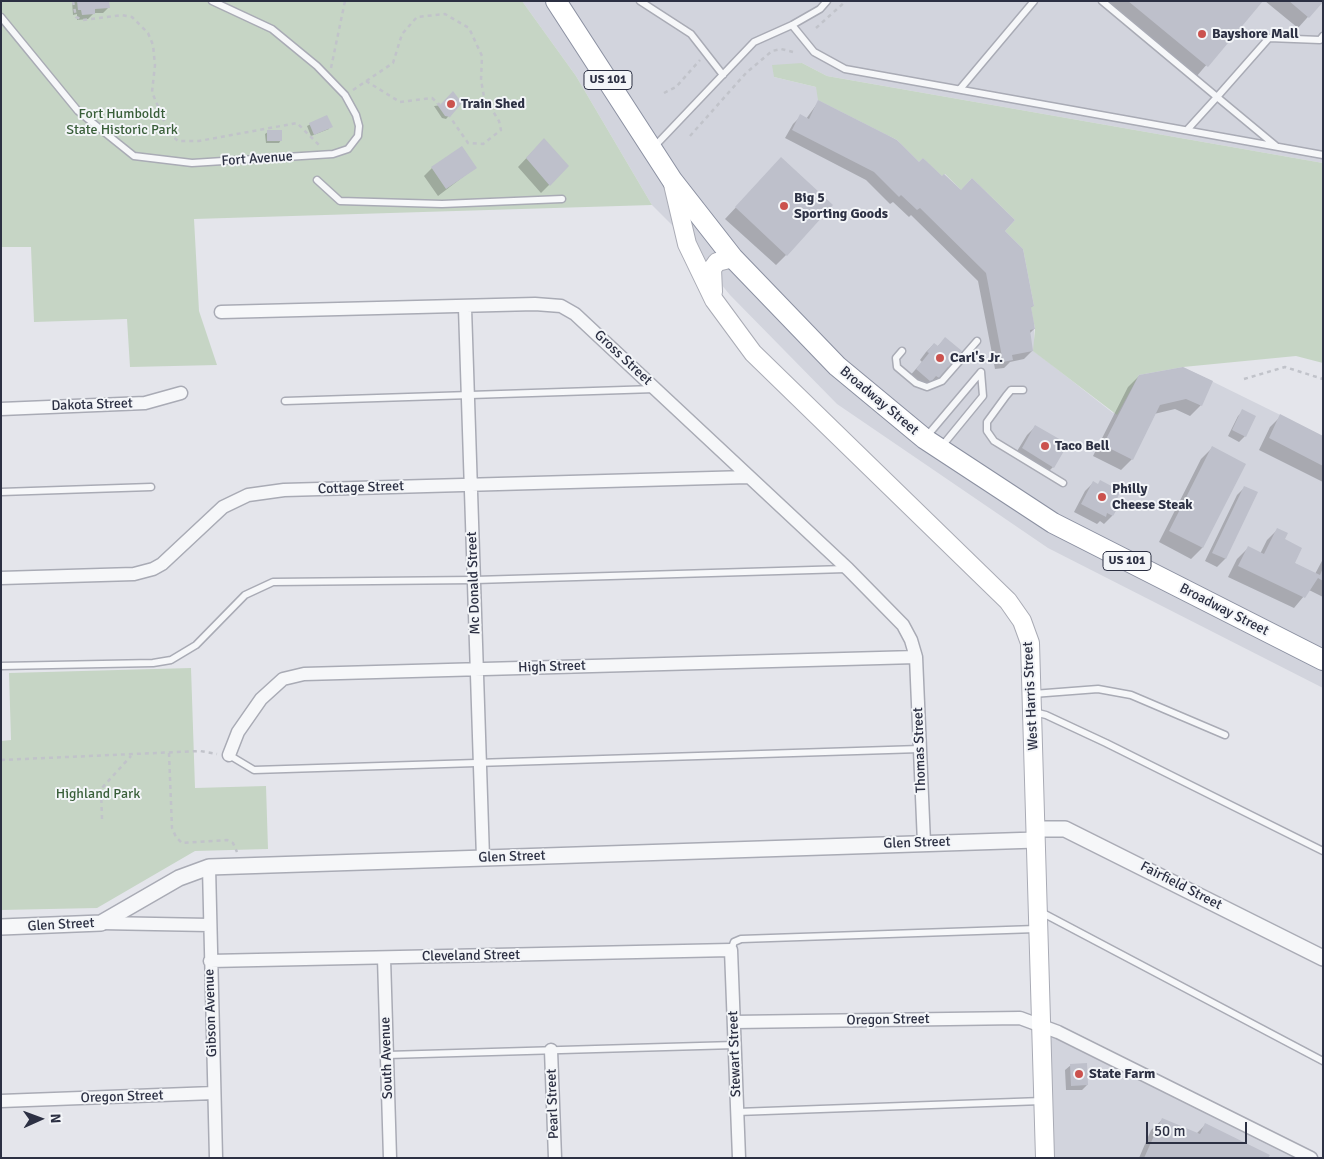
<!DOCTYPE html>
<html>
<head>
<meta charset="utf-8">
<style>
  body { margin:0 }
  #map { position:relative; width:1324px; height:1159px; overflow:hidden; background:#e4e5eb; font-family:Signika,sans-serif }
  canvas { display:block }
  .frame { position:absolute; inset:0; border:2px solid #2c3043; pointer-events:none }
  .north { position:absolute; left:15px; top:1094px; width:50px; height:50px; -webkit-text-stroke:4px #f3f5f8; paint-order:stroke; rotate:88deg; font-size:14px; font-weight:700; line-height:20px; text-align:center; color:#2c3043 }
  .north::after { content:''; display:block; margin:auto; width:18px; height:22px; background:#2c3043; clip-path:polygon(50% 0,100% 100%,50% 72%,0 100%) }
  .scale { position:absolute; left:1146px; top:1122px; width:101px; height:22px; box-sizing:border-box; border:2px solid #2c3043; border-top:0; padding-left:6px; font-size:15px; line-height:18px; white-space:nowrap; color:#2c3043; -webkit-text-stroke:4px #f3f5f8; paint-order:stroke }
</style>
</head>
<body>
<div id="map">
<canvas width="1324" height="1159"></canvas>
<div class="frame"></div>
<div class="north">N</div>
<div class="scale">50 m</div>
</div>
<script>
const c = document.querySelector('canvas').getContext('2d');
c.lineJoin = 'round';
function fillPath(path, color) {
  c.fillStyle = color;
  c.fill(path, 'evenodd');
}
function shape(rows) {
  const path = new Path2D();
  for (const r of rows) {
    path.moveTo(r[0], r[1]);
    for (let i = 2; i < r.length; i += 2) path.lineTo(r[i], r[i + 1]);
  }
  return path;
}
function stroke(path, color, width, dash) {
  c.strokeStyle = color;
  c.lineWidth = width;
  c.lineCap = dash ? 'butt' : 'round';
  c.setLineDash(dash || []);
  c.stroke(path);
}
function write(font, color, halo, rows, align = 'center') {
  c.font = font + ' Signika,sans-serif';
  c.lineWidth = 4;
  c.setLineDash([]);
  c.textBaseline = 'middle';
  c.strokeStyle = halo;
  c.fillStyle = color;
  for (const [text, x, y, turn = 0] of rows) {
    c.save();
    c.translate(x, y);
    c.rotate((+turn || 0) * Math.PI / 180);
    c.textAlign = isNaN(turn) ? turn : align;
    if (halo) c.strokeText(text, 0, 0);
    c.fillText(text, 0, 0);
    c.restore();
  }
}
const built = shape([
  [522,1,1323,1,1323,163,827,76,802,63,774,77,816,87,923,158,943,173,960,189,972,178,1015,220,1005,231,1023,249,1034,306,1034,351,1113,413,1139,375,1183,367,1323,436,1323,688,1048,548,837,404,730,295,674,227,652,205,576,76],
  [1041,1026,1310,1158,1045,1158]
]);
const green = shape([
  [1,1,522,1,576,76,652,205,194,219,199,311,217,365,130,367,127,319,34,322,31,247,1,247],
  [802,63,827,76,1323,163,1323,363,1296,356,1183,367,1139,375,1117,415,1033,351,1035,329,1031,307,1034,306,1023,249,1005,231,1015,220,972,178,961,190,945,174,942,176,923,158,919,162,897,140,818,100,816,87,774,77,772,65],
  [191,668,195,788,266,786,268,849,195,851,97,908,1,910,1,741,11,740,9,673]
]);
const shadow = shape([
  [72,1,108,1,108,8,103,13,94,13,88,19,77,20,77,14,73,15],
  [1104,1,1261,1,1196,77],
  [1265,1,1322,1,1298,28],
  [819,101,919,164,1003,231,1033,306,1030,308,1034,329,1029,334,1032,351,1024,359,1010,362,1004,368,995,369,978,281,911,215,909,217,893,202,890,204,866,180,785,138,793,124,801,116,806,119],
  [460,103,446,119,442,118,434,106],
  [327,116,329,129,311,136,307,126],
  [268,132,281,140,279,143,266,143,265,134],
  [536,148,568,166,541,193,518,167],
  [476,167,438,196,424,176,432,168],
  [771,170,786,255,776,265,725,219],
  [945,339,951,362,950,368,930,385,928,383,922,389,908,378,922,362,920,360,926,352,934,344,937,347],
  [1139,376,1201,405,1190,416,1175,409,1154,414,1132,459,1121,470,1093,456,1128,387],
  [1243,411,1254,417,1245,436,1239,442,1228,436,1238,416],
  [1281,416,1323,437,1323,482,1259,450,1270,427],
  [1035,427,1053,467,1045,475,1014,456,1027,435],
  [1212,448,1244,465,1202,548,1191,559,1159,542,1201,459],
  [1093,483,1114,502,1112,516,1104,524,1100,521,1097,524,1074,512,1085,491],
  [1245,487,1256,493,1225,559,1217,567,1205,561,1237,495],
  [1278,529,1294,563,1315,574,1323,559,1323,597,1309,590,1294,608,1228,577,1237,559,1248,548,1260,554,1267,540],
  [1071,1065,1087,1085,1082,1090,1066,1090,1065,1070],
  [1162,1120,1196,1134,1206,1124,1267,1158,1139,1158,1151,1130]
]);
const building = shape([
  [77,1,109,1,110,8,95,9,95,14,82,15,81,10,78,10],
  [1128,1,1263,1,1208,67],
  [1289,1,1323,1,1323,2,1309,18],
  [453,91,462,103,450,117,445,116,436,103,440,105],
  [818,100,897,140,919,162,923,158,942,176,944,174,961,190,972,178,1015,220,1005,231,1023,249,1034,306,1031,307,1035,329,1030,330,1033,351,1012,355,1013,360,1003,362,986,273,920,208,917,210,901,195,899,197,874,172,792,130,800,114,809,119],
  [327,115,333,127,314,135,309,123],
  [267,130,282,130,282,141,267,141],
  [544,138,569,166,550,186,526,158],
  [462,146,477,168,446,189,431,167],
  [781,157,833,205,787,256,735,207],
  [945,337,962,351,952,362,954,365,950,369,948,367,939,378,936,376,931,382,916,369,929,353,927,352,934,343,938,346],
  [1183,367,1213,381,1202,406,1186,399,1160,405,1133,460,1103,445,1139,375],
  [1242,409,1256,416,1246,437,1232,430],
  [1280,414,1323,436,1323,466,1269,438],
  [1035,425,1068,444,1054,468,1022,448],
  [1212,446,1246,464,1203,548,1169,531],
  [1100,480,1121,491,1115,502,1120,504,1113,516,1107,513,1106,517,1081,504,1093,481,1098,484],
  [1244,486,1258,492,1226,559,1212,553],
  [1277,528,1288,533,1285,539,1302,548,1295,563,1320,575,1323,568,1323,581,1318,578,1305,598,1238,566,1248,546,1264,554],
  [1087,1063,1088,1085,1071,1086,1070,1064],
  [1162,1118,1200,1134,1205,1123,1270,1155,1268,1158,1144,1158]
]);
const path = shape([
  [73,1,76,17,83,20,122,15,132,17,148,33,153,45,155,65,152,92,169,133,178,141,199,141,297,123,319,145],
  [816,28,846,1],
  [331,68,345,1],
  [366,81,400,102,432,98,440,105],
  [353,90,393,63,402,34,417,17,445,14,469,28,482,56,481,80,484,97,499,121,501,130,483,144,468,143,450,117],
  [664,93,676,87,700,60],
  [690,136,746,73,772,51,781,49,793,52],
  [1244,379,1285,367,1323,379],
  [169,753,172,828,176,837,182,843,227,840,233,843,237,852],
  [1,760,200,751,217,754],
  [102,819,101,789,131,756]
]);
const service = shape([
  [640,1,691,34,723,75],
  [1102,1,1217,97,1269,38,1320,40,1323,36],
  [1,17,78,111,134,156,192,163,333,154,348,149,358,136,359,126,356,115,345,95,317,66,272,29,212,1],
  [792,25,814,52,845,69,1323,155],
  [960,89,1034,1],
  [1187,130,1217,97,1276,146],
  [654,147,754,42,792,25,820,9,827,1],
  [317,180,340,201,442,204,562,199],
  [902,351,896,358,897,367,916,383,927,387,942,381,977,341],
  [1023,390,1011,390,1006,396,987,422,987,431,994,441,1063,483],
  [285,401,655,389],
  [927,436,981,372],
  [942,446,983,396,981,372],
  [1,492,151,487],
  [1,666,153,663,171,660,196,645,245,595,273,582,475,580,846,569],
  [1033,694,1098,689,1131,695,1225,735],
  [1034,712,1046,715,1106,743,1323,851],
  [229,755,254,770,920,749],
  [1039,911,1323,1061],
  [731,950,734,942,741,939,1036,929],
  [387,1055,735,1045],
  [737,1112,1042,1101]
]);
const minor = shape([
  [465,308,483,858],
  [221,312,535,304,561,306,575,314,848,569,903,625,911,640,916,657,924,843],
  [1,409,145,403,181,393],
  [1,578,134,574,153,569,162,564,223,507,248,495,284,490,748,477],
  [229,755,238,732,261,699,283,679,304,674,916,657],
  [209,867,216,1158],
  [101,923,209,925],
  [384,958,390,1158],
  [210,961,731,950,739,1158],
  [734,1022,1020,1018,1058,1032,1311,1158],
  [551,1050,555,1158],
  [1,1101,214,1093]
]);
const tertiary = shape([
  [1036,829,1065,829,1323,958],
  [1,927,101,923,179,878,209,867,1036,840]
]);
const secondary = shape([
  [672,180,687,244,714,300,753,353,1008,601,1022,621,1030,643,1045,1158],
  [713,292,712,269,717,262,733,258]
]);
const trunk = shape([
  [556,1,672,180,733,258,837,366,925,439,1053,523,1323,660]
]);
const markers = [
  [1202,34,5,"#cb524e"],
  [451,104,5,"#cb524e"],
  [784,206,5,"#cb524e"],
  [940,358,5,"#cb524e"],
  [1045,446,5,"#cb524e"],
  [1102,497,5,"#cb524e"],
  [1079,1074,5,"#cb524e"]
];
const shields = [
  [608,80,48],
  [1127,561,48]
];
const shieldNames = [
  ["US 101",608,80],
  ["US 101",1127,561]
];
const poiNames = [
  ["Bayshore Mall",1212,34],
  ["Train Shed",461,104],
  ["Big 5",794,198],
  ["Sporting Goods",794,214],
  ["Carl's Jr.",950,358],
  ["Taco Bell",1055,446],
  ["Philly",1112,489],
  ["Cheese Steak",1112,505],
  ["State Farm",1089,1074]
];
const parkNames = [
  ["Fort Humboldt",122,114],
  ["State Historic Park",122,130],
  ["Highland Park",98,794]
];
const streetNames = [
  ["Fort Avenue",257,159,-4],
  ["Gross Street",623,358,43],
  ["Broadway Street",879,401,40],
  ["Dakota Street",92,405,-2],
  ["Cottage Street",361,488,-2],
  ["Mc Donald Street",474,583,-92],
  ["Broadway Street",1224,610,27],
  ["High Street",552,667,-2],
  ["West Harris Street",1031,696,-93],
  ["Thomas Street",920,750,-92],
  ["Glen Street",917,843,-2],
  ["Glen Street",512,857,-2],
  ["Fairfield Street",1181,886,27],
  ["Glen Street",61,925,-3],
  ["Cleveland Street",471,956,-1],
  ["Gibson Avenue",211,1013,-92],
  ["Oregon Street",888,1020,-1],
  ["Stewart Street",735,1054,-92],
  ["South Avenue",387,1058,-92],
  ["Oregon Street",122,1097,-2],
  ["Pearl Street",553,1104,-92]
];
fillPath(built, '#d2d4dd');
fillPath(green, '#c6d5c5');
fillPath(shadow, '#0003');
fillPath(building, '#bec0cb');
stroke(service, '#a9abb5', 9);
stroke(minor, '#a9abb5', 15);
stroke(tertiary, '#a9abb5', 18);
stroke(secondary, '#a9abb5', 20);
stroke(trunk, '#8b90a1', 22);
stroke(path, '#c1c3ca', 2.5, [4, 4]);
stroke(service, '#f6f7f9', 6);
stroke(minor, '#f6f7f9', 12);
stroke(tertiary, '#f6f7f9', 15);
stroke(secondary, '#fff', 18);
stroke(trunk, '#fff', 20);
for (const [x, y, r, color] of markers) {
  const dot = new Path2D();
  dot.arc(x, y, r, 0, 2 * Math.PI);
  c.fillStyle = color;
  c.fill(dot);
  stroke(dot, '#f3f5f8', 2);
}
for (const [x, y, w] of shields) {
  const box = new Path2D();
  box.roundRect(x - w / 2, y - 9.5, w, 19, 4);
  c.fillStyle = '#f3f5f8';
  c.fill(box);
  stroke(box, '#2c3043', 1);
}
write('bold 12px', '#2c3043', null, shieldNames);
write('bold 14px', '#2c3043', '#f3f5f8', poiNames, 'left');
write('14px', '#395e39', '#f3f5f8', parkNames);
write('14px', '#2c3043', '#f3f5f8', streetNames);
</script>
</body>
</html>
